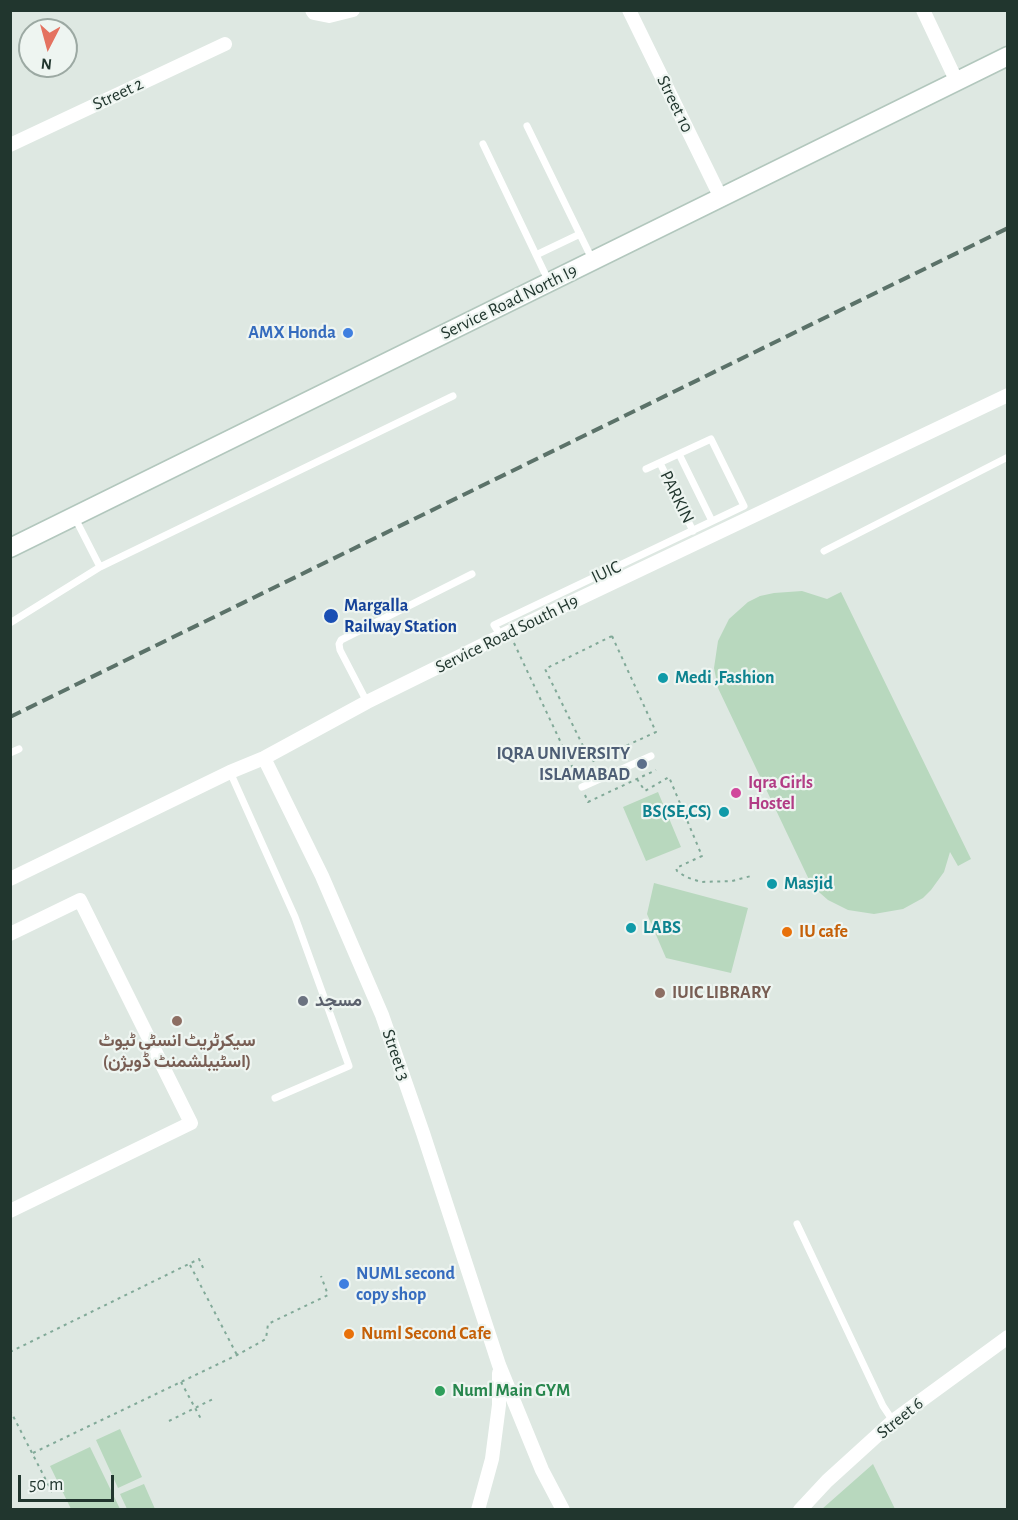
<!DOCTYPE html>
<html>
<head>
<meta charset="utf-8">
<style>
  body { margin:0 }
  #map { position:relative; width:1018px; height:1520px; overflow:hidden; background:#dee8e2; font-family:"Alegreya Sans",sans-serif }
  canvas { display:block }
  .frame { position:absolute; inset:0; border:12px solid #21362e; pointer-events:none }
  .north { position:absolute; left:18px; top:18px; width:60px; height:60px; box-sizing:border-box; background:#eef5f1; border:2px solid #9ca9a3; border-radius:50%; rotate:186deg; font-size:16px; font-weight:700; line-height:24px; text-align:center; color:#21362e }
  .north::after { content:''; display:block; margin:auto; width:21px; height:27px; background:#e47260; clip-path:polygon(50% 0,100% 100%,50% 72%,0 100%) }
  .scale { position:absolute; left:18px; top:1475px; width:96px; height:27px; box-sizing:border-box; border:3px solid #21362e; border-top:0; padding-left:8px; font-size:18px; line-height:21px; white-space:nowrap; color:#21362e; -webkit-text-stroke:4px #eef5f1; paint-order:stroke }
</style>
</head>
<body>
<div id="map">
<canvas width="1018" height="1520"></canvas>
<div class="frame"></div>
<div class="north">N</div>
<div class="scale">50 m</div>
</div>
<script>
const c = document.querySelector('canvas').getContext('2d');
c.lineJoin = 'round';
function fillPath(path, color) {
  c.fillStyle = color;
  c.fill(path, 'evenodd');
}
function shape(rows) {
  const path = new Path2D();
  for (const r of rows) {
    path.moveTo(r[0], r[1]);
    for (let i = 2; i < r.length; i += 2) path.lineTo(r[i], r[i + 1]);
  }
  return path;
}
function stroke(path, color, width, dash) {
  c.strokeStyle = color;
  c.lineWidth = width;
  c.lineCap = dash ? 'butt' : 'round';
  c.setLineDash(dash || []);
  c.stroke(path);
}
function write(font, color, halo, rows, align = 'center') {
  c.font = font + ' "Alegreya Sans",Vazirmatn,sans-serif';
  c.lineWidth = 4.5;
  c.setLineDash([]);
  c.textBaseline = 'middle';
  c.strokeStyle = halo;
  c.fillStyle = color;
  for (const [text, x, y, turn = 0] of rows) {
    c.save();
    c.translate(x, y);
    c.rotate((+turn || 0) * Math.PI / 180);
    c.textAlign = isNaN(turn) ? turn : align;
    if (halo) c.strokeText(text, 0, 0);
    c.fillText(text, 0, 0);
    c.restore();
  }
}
const green = shape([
  [802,591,827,599,841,592,971,859,958,866,950,852,944,872,931,890,923,898,903,909,874,914,848,910,828,900,812,886,718,688,714,668,718,641,729,619,748,602,760,596,774,593],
  [658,792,681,847,646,861,623,807],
  [654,883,748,908,731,973,666,958,647,914],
  [120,1429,142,1477,118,1488,96,1440],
  [90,1447,120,1509,71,1509,50,1466],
  [873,1464,895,1509,822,1509],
  [144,1484,155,1509,127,1509,120,1494]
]);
const path = shape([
  [612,636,656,732,591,762,545,669,612,636],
  [514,643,578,779],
  [637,779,645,791,669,777,702,856,676,868,677,871,686,877,701,882,732,881,751,876],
  [585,795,588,802,656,770],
  [190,1265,237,1355],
  [10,1352,199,1259,205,1272],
  [181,1382,201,1419],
  [10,1410,52,1492],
  [169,1421,213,1399],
  [33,1453,237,1355,266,1339,268,1324,328,1295,321,1276]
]);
const service = shape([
  [527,126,592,259],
  [483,144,549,282],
  [536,255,580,234],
  [679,454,712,521],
  [660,463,693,531],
  [75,518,100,567,453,396],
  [824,551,1008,457],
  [10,623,100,567],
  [501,636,494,625,744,506,711,439,646,469],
  [367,702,340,650,339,644,341,640,472,574],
  [10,753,19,749],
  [230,772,295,917,349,1066,275,1098],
  [582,787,651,756],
  [797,1224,883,1406,893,1421]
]);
const minor = shape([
  [312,10,314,13,329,16,353,10],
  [629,10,721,198],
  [923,10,957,82],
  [10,145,225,44],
  [264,758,322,876,382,1015,423,1133,499,1365,542,1470,563,1510],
  [10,879,230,772,264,758,367,702,509,632,1008,395],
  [10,934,80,900,191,1123,10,1211],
  [478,1510,492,1459,499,1405,499,1373],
  [800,1510,827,1481,893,1421,1008,1337]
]);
const secondary = shape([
  [10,548,1008,56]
]);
const rail = shape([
  [10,717,1008,228]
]);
const markers = [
  [348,333,6,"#3f7fe0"],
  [331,616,8,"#1a4fb4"],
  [663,678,6,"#0f9aa8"],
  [642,764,6,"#5c6f8a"],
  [736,793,6,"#d1479c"],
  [724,812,6,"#0f9aa8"],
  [772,884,6,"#0f9aa8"],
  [631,928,6,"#0f9aa8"],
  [787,932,6,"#e8710a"],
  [660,993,6,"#8d6e63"],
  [303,1001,6,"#6b7280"],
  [177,1021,6,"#8d6e63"],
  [344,1284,6,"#3f7fe0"],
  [349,1334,6,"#e8710a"],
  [440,1391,6,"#2e9e5b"]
];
const streetNames = [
  ["Street 2",118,94,-25],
  ["Street 10",675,104,64],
  ["Service Road North I9",509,302,-26],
  ["PARKIN",677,497,64],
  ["IUIC",606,572,-25],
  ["Service Road South H9",507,634,-26],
  ["Street 3",396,1055,71],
  ["Street 6",900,1418,-39]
];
const shopNames = [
  ["AMX Honda",336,333],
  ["NUML second",356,1274,"left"],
  ["copy shop",356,1295,"left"]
];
const transitNames = [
  ["Margalla",344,606],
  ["Railway Station",344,627]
];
const cultureNames = [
  ["Medi ,Fashion",675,678],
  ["BS(SE,CS)",712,812,"right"],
  ["Masjid",784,884],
  ["LABS",643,928]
];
const serviceNames = [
  ["IQRA UNIVERSITY",630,754],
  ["ISLAMABAD",630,775]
];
const hotelNames = [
  ["Iqra Girls",748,783],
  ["Hostel",748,804]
];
const foodNames = [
  ["IU cafe",799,932],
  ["Numl Second Cafe",361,1334]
];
const educationNames = [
  ["IUIC LIBRARY",672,993],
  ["سیکرٹریٹ انسٹی ٹیوٹ",177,1041,"center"],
  ["(اسٹیبلشمنٹ ڈویژن)",177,1062,"center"]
];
const worshipNames = [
  ["مسجد",315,1001]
];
const leisureNames = [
  ["Numl Main GYM",452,1391]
];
fillPath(green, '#b8d8be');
stroke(secondary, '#b2c7bd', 21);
stroke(path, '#81a998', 2, [3, 4.5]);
stroke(service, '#fff', 7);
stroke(minor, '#fff', 14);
stroke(secondary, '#fff', 18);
stroke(rail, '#5b7269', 4, [12, 6]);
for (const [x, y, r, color] of markers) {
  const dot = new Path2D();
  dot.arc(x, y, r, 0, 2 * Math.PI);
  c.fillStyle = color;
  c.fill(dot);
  stroke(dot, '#eef5f1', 2);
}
write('18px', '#21362e', '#eef5f1', streetNames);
write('bold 18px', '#366cbe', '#eef5f1', shopNames, 'right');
write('bold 18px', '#164399', '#eef5f1', transitNames, 'left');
write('bold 18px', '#0d838f', '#eef5f1', cultureNames, 'left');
write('bold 18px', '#4e5e75', '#eef5f1', serviceNames, 'right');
write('bold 18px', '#b23c85', '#eef5f1', hotelNames, 'left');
write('bold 18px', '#c56008', '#eef5f1', foodNames, 'left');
write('bold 18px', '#785e54', '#eef5f1', educationNames, 'left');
write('bold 18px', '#5b616d', '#eef5f1', worshipNames, 'left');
write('bold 18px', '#27864d', '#eef5f1', leisureNames, 'left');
</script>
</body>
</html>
